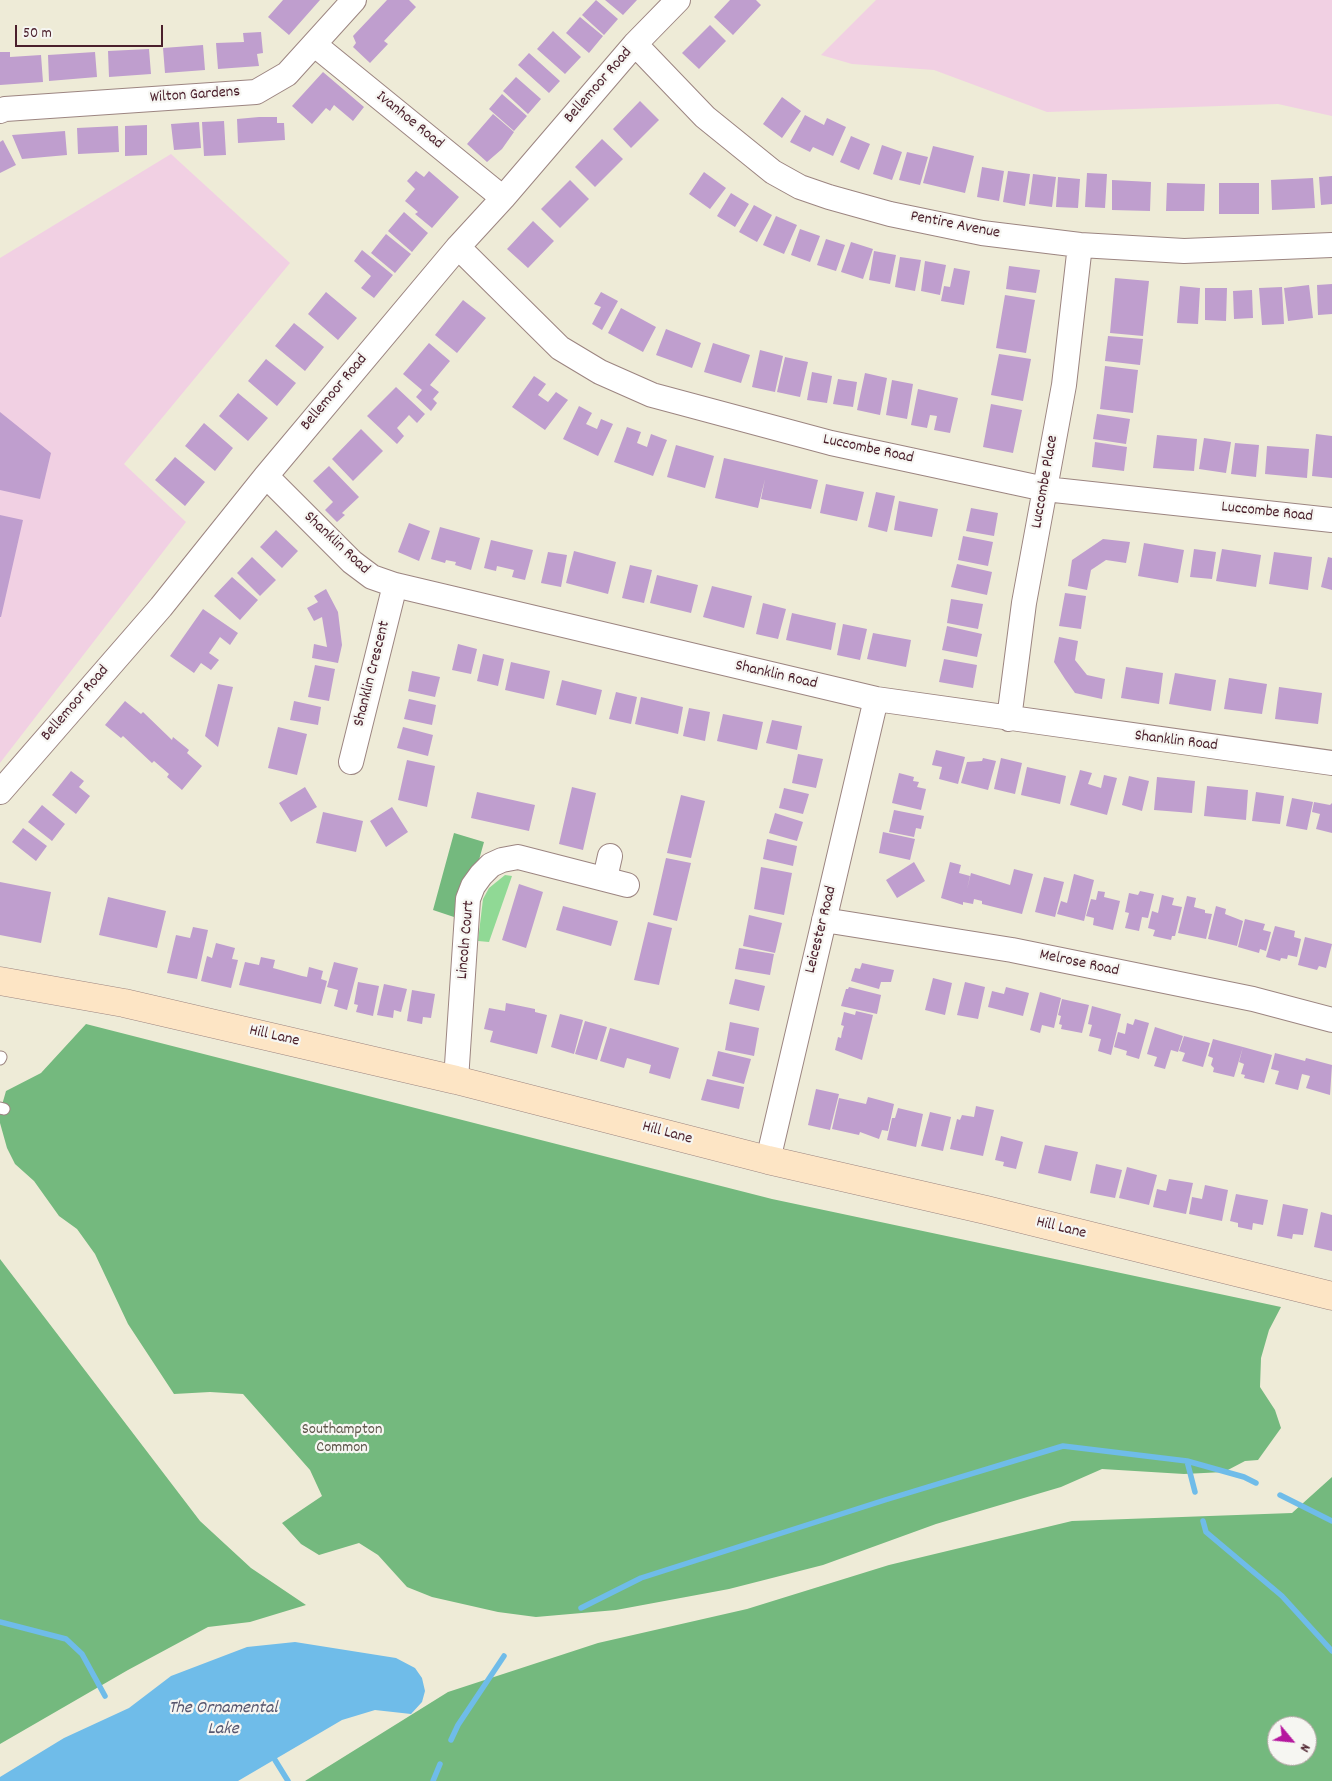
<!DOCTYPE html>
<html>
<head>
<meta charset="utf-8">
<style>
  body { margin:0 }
  #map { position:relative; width:1332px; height:1781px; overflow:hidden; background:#eeebd7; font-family:Dekko,sans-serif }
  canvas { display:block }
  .north { position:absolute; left:1267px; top:1716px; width:50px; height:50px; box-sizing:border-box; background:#f6f6f2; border:1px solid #b1a0a2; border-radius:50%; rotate:118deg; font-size:14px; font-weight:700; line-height:20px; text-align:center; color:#4a1f2b }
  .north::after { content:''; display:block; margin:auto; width:18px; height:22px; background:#b5179e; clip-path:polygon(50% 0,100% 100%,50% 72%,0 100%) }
  .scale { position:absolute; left:15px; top:25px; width:148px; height:22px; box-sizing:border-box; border:2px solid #4a1f2b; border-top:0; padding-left:6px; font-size:15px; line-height:18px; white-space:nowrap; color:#4a1f2b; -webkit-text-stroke:4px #f6f6f2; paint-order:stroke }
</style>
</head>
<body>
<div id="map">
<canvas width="1332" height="1781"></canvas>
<div class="north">N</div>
<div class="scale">50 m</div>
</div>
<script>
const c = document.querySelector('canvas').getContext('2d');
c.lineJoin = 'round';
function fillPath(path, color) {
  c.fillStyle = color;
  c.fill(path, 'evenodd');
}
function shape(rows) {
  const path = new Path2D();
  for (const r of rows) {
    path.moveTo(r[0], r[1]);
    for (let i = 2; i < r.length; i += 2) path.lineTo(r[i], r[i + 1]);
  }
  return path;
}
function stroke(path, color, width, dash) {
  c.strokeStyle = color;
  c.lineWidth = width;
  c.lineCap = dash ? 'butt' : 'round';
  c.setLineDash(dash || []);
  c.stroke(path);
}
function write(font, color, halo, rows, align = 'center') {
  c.font = font + ' Dekko,sans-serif';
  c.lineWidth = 4.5;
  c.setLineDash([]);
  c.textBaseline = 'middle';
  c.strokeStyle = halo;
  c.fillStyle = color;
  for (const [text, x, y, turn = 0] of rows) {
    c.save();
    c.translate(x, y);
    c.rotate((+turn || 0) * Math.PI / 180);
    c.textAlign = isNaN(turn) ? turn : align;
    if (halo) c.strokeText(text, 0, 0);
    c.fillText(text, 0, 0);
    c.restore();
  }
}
const built = shape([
  [876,0,1332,0,1332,116,1278,104,1047,112,934,70,852,64,821,55],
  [171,154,290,263,124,464,186,522,0,763,0,258]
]);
const green = shape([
  [505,875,512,876,489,942,478,941,483,899,489,888]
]);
const forest = shape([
  [454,833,484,842,479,860,465,883,454,917,433,910],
  [86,1024,772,1199,1281,1307,1269,1330,1261,1358,1260,1387,1275,1410,1281,1428,1258,1460,1245,1461,1224,1472,1184,1474,1102,1469,1061,1487,936,1524,823,1565,729,1589,616,1610,536,1617,498,1612,432,1597,407,1587,378,1555,359,1543,319,1555,301,1544,282,1523,322,1496,310,1470,243,1394,210,1392,174,1394,128,1324,95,1254,77,1229,59,1216,34,1181,15,1164,7,1148,0,1123,0,1112,6,1091,41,1073],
  [0,1259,200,1521,251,1568,306,1605,250,1622,208,1627,128,1670,0,1744],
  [1332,1477,1332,1781,305,1781,448,1692,598,1643,747,1609,889,1565,1072,1521,1292,1513],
  [1277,1726,1307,1726,1307,1756,1277,1756]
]);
const water = shape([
  [295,1642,396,1658,415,1668,422,1678,425,1691,422,1702,411,1714,375,1710,342,1720,238,1781,0,1781,0,1777,64,1738,129,1708,171,1676,247,1647]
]);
const stream = shape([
  [1187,1461,1244,1477,1256,1483],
  [1280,1495,1332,1521],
  [1203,1521,1206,1532,1282,1596,1332,1651],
  [581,1608,641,1578,885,1500,1063,1446,1187,1461,1195,1492],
  [0,1622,66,1639,82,1654,105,1696],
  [451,1740,458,1725,504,1656],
  [275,1760,288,1781],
  [433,1781,440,1764]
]);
const building = shape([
  [283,0,320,0,289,35,268,17],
  [387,0,409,0,416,7,384,41,388,44,370,63,353,47,356,43,353,36],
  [596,0,618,19,604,35,582,15],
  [605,0,637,0,623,15],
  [730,0,756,0,761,5,733,35,714,17],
  [580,17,603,36,589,53,566,33],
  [710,25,726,41,699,69,682,53],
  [553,31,581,57,565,74,537,49],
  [261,32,263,53,257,54,259,66,218,69,216,43,244,42,243,33],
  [203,45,205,70,165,73,163,48],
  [149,49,151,74,109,77,108,51],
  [0,52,10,52,10,57,41,55,43,82,0,85],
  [95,52,97,77,49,81,48,55],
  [529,53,560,81,549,93,518,65],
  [323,72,364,107,353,121,334,105,330,111,326,108,312,124,292,106],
  [516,77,541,99,528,114,503,91],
  [502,94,527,116,514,131,489,109],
  [782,97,801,111,782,138,763,124],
  [640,101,659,120,631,148,613,129],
  [493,114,514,132,502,149,487,162,467,144],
  [805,115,824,125,827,118,846,127,833,156,813,147,810,152,790,142],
  [259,117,277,117,277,123,284,123,285,140,238,143,237,119],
  [224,121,226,155,204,156,202,122],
  [199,122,201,148,174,150,171,124],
  [147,125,147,155,125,156,125,126],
  [118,126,119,152,78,154,77,128],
  [65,131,67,155,22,159,12,135],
  [851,136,870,144,859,170,840,162],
  [602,139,623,159,595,187,575,167],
  [3,140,16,165,0,173,0,142],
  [882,145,902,152,892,180,873,174],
  [933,146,974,156,965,193,923,183],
  [907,152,928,157,920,185,899,180],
  [982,167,1004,171,999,201,977,197],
  [416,171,424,177,429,171,459,197,432,228,415,214,418,212,405,201,415,189,407,181],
  [1008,171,1030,174,1025,206,1003,202],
  [704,172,726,188,710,209,689,194],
  [1087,173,1107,174,1105,208,1085,207],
  [1033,174,1056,177,1052,207,1029,204],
  [1332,176,1332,204,1321,205,1319,177],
  [1058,177,1080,179,1078,208,1056,207],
  [1313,178,1315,208,1272,210,1271,180],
  [570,180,589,199,560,228,541,209],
  [1112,180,1151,182,1150,211,1112,210],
  [1167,183,1205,184,1204,211,1166,211],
  [1219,183,1259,183,1259,214,1219,214],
  [731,193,749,204,735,227,717,216],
  [754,205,772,215,757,242,739,232],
  [404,212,428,233,412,252,388,231],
  [776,216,797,225,784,254,763,245],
  [533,221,554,241,528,268,507,249],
  [800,229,820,236,810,262,791,255],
  [386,234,411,254,395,273,371,253],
  [826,239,845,245,836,271,817,265],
  [851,242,873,249,863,279,841,272],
  [362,250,393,275,374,298,361,288,371,276,354,261],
  [874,251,896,255,890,284,869,280],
  [900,257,921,260,915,291,895,287],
  [925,261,946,265,940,295,921,291],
  [1009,266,1040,270,1036,293,1006,289],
  [954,268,970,271,964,305,941,301,944,286,950,287],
  [1115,278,1149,281,1143,336,1110,333],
  [1332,284,1332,314,1318,315,1317,285],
  [1309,285,1313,318,1288,321,1284,288],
  [1180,286,1200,288,1198,324,1177,323],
  [1282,287,1284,324,1262,325,1259,288],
  [1205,288,1227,288,1226,321,1205,320],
  [1252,290,1253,318,1234,319,1233,291],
  [326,292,357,318,338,340,308,314],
  [601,292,618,301,602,330,592,324,601,307,594,304],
  [1005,295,1035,300,1026,353,996,348],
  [463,300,486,318,457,353,435,335],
  [621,308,656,327,643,352,608,333],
  [294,323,324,347,305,371,275,346],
  [666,329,701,343,692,368,656,355],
  [1108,336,1143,339,1140,365,1105,361],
  [429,343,450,361,430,385,439,392,433,399,437,403,431,411,416,397,422,390,403,374],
  [713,343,750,355,741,383,704,372],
  [760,350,783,356,775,392,752,387],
  [999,354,1031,359,1023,401,991,395],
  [785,357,808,362,800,397,777,392],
  [266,359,296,383,277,406,248,381],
  [1105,366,1138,370,1133,413,1100,409],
  [812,372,832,376,827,403,807,400],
  [865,373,887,378,880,415,857,410],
  [534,376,546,384,538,395,548,402,556,392,568,400,545,430,512,407],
  [838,379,857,382,853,407,833,404],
  [892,380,913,384,907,419,886,415],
  [396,387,425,414,417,423,409,415,397,428,404,436,397,444,367,416],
  [918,389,958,398,950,433,934,430,937,416,930,415,927,428,911,425],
  [238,393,268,418,248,441,219,416],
  [991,404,1022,410,1013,453,983,447],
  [579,406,592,413,586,424,597,429,601,419,613,424,598,456,563,439],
  [0,412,51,453,40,499,0,490],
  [1097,414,1130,419,1126,444,1093,439],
  [204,423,233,448,215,471,185,446],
  [627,427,641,432,637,443,647,447,651,434,667,440,653,476,614,462],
  [361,429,383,451,353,481,332,459],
  [1316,434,1332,436,1332,478,1312,476],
  [1157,435,1197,439,1194,471,1153,468],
  [1204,438,1231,442,1226,473,1199,469],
  [1095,442,1127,447,1124,471,1092,467],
  [1235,443,1259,445,1256,477,1231,474],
  [676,445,714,456,705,488,667,477],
  [1267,446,1309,449,1307,478,1265,474],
  [175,457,205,482,185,506,155,480],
  [724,458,818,480,811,509,761,499,765,479,758,508,715,498],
  [329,466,359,497,342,513,345,515,337,522,325,510,333,502,313,481],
  [826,484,864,492,857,521,820,513],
  [876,492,895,496,887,532,868,527],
  [899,501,938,509,932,537,894,530],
  [971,508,998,513,994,536,966,531],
  [0,515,23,520,1,617,0,617],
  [409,523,430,531,419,561,398,552],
  [440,527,480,538,471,570,455,565,456,562,446,560,445,563,431,559],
  [276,530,298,551,282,568,260,547],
  [963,536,993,542,988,566,958,560],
  [1103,539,1130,542,1126,563,1106,560,1091,570,1087,590,1068,586,1072,560],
  [491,540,533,550,525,580,512,577,514,570,497,566,496,571,484,568],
  [1144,543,1184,550,1178,583,1138,576],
  [1194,549,1216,552,1212,579,1190,577],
  [1222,549,1261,555,1256,587,1216,581],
  [574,551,616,562,608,594,566,583],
  [548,552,567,555,561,587,541,583],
  [1274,552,1312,557,1308,590,1269,584],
  [252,557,276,580,260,596,237,573],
  [1328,557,1332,558,1332,590,1321,587],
  [957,564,992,572,987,595,951,587],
  [630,565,652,570,644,603,622,598],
  [657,575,698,585,691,613,650,603],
  [232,577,258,600,240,620,214,596],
  [712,586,752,596,744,628,703,617],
  [326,589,338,612,342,645,338,663,312,658,314,644,327,647,322,617,314,621,307,608,318,602,314,596],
  [1065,593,1086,596,1081,629,1059,626],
  [951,599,983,604,978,629,947,623],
  [763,603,786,609,778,639,756,634],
  [203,609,238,633,230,645,220,637,209,653,219,660,211,670,201,663,194,673,170,656],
  [792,613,836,623,831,650,786,640],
  [843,624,867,629,860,660,837,655],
  [947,626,982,634,977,657,942,650],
  [873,633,911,640,906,667,867,659],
  [1059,637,1078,641,1075,660,1087,675,1105,679,1102,699,1075,693,1065,679,1054,662],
  [458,644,477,649,471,674,452,670],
  [483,654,504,659,498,686,477,681],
  [944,659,977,665,973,688,939,682],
  [511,662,550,671,544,699,505,690],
  [315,665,335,669,329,701,308,697],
  [1126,667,1163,673,1159,704,1121,698],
  [412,671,440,677,435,697,408,691],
  [1175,673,1216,680,1211,711,1169,704],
  [1229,678,1267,684,1262,714,1224,709],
  [562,680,602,690,596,715,556,705],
  [218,684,233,687,218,747,205,736],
  [1279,687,1322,693,1318,724,1275,719],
  [616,692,637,697,631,724,609,719],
  [641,697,683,707,678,734,635,724],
  [409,699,436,705,432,725,404,719],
  [125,701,141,714,143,712,172,740,173,737,189,750,187,753,202,766,182,790,167,777,169,774,154,761,152,763,123,736,121,738,105,725],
  [294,701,321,707,318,725,290,720],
  [689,708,710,712,705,741,683,736],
  [723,714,763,722,757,750,717,741],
  [772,720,802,726,797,750,766,743],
  [278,727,307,734,297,775,268,768],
  [403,727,433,735,428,756,397,748],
  [936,750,965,757,958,784,939,779,942,767,932,765],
  [798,754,823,759,816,788,792,783],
  [983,758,996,761,988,790,961,783,967,762,982,761],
  [1001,758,1022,763,1015,794,994,789],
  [407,760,435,766,427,807,398,800],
  [1027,767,1066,776,1060,804,1021,795],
  [1080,770,1092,773,1088,784,1101,788,1104,775,1117,778,1107,815,1070,805],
  [71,771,84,781,79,787,90,796,76,814,52,795],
  [899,773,914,777,913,781,919,782,917,787,926,789,921,810,892,803],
  [1129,776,1149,781,1142,811,1122,805],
  [1157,777,1195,781,1192,813,1154,810],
  [1207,786,1248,790,1246,820,1204,816],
  [305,787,317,807,291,822,279,803],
  [572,787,596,793,583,850,559,844],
  [784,788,809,794,803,814,779,808],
  [477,792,535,805,529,831,471,818],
  [1256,792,1284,796,1280,824,1252,821],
  [681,795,705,801,691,858,667,853],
  [1292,798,1313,802,1307,830,1286,826],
  [1314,802,1330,805,1332,803,1332,833,1316,829,1320,814,1312,812],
  [42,805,65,824,52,841,28,822],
  [392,807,408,832,386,847,370,821],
  [894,810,924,816,921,829,916,828,914,837,889,832],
  [323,812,363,821,356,852,316,843],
  [775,813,803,822,797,841,769,833],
  [23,828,47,846,36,861,12,842],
  [883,832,915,839,910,860,879,853],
  [767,839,797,846,793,866,763,859],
  [666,858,691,863,677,921,653,915],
  [914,862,925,881,897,898,886,880],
  [950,862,961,865,959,873,970,876,967,889,971,873,1010,885,1014,869,1033,874,1022,914,982,904,982,901,974,899,973,904,963,902,963,905,941,898],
  [761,867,792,873,784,915,754,909],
  [1074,874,1094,880,1084,921,1057,914,1061,901,1067,903],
  [1044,877,1064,882,1055,917,1035,912],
  [0,882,51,892,41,943,0,935],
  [519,884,543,892,526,948,502,940],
  [1098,891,1105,892,1104,897,1120,901,1113,930,1093,925,1094,918,1086,916,1091,899,1096,900],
  [1140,891,1154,894,1148,918,1142,917,1139,931,1125,928,1129,913,1125,912,1129,893,1138,895],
  [1162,895,1174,898,1172,905,1182,907,1175,936,1172,936,1171,940,1153,936,1155,930,1148,928,1152,911,1158,913],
  [1187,896,1196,898,1194,907,1205,910,1205,913,1212,914,1206,939,1178,933],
  [108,897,166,911,157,948,99,935],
  [563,906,618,921,611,946,556,930],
  [1216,906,1226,909,1225,914,1243,921,1237,946,1208,939],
  [749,915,782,923,775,953,743,946],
  [1245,919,1265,924,1263,930,1271,932,1266,951,1260,949,1259,953,1238,947],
  [648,922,672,928,659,985,634,980],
  [1275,926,1295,931,1294,937,1301,939,1297,957,1288,955,1287,959,1281,958,1280,961,1266,957],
  [193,927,208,930,197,979,167,973,176,935,190,938],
  [1305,937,1332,944,1326,968,1319,966,1317,970,1298,965],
  [216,943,235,948,232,959,238,960,231,988,201,981,207,956,212,958],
  [739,948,774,954,770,975,735,969],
  [261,957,275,960,273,968,302,976,307,977,309,967,323,971,321,979,327,981,321,1004,239,985,245,962,259,965],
  [334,962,358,968,347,1010,334,1006,338,990,327,987],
  [862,963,894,970,891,982,881,982,879,989,851,981,855,968,860,969],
  [933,978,952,983,945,1015,925,1010],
  [735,979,765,986,759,1011,729,1004],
  [358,982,379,986,373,1016,356,1012,358,1005,354,1004],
  [965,982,985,987,978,1019,957,1015],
  [384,984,407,989,401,1012,394,1010,393,1018,377,1015],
  [849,987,881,995,877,1014,841,1006,846,989,848,989],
  [1006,987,1029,993,1023,1016,988,1007,992,991,1004,994],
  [412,990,435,994,431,1018,423,1017,422,1024,407,1021],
  [1040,992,1061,998,1054,1028,1042,1025,1040,1033,1030,1030],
  [1062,999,1089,1005,1082,1033,1061,1029,1062,1025,1059,1024,1061,1016,1058,1015],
  [506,1003,535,1009,535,1012,547,1015,537,1054,490,1042,493,1031,484,1029,489,1008,505,1011],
  [1092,1006,1121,1014,1111,1055,1098,1051,1101,1039,1089,1036,1092,1025,1088,1024],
  [856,1011,873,1015,862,1060,835,1050,838,1037,841,1038,842,1032,844,1026,841,1025,844,1012,855,1015],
  [560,1014,583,1020,574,1054,551,1047],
  [1135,1019,1149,1023,1139,1059,1126,1055,1127,1051,1114,1047,1118,1032,1125,1034,1127,1023,1133,1025],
  [585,1021,607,1027,597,1060,575,1054],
  [730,1022,759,1028,754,1056,725,1050],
  [1155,1027,1183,1036,1178,1052,1171,1050,1165,1069,1154,1066,1157,1057,1147,1054],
  [610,1028,679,1048,670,1079,649,1073,651,1065,627,1058,624,1068,600,1061],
  [1184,1036,1210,1043,1203,1067,1182,1061,1185,1053,1179,1051],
  [1213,1039,1243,1047,1234,1077,1213,1072,1214,1068,1211,1065,1213,1058,1208,1056],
  [1243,1047,1272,1055,1264,1083,1244,1078,1245,1075,1241,1074,1244,1064,1239,1062],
  [718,1051,751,1059,744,1084,712,1076],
  [1275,1053,1305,1061,1306,1058,1332,1065,1330,1095,1306,1088,1310,1076,1302,1074,1298,1090,1275,1084,1279,1071,1271,1069],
  [707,1079,744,1087,739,1109,701,1100],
  [816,1089,839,1094,830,1130,808,1125],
  [868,1097,894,1104,888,1131,882,1130,879,1139,860,1132,859,1135,832,1129,839,1098,866,1104],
  [976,1106,994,1110,983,1156,950,1149,957,1119,960,1120,962,1115,974,1117],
  [898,1108,923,1114,916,1147,887,1140,892,1118,895,1118],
  [930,1112,951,1117,943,1151,921,1146],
  [1001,1136,1023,1142,1016,1169,1003,1166,1004,1162,995,1160],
  [1045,1145,1078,1152,1071,1181,1038,1173],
  [1096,1164,1122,1170,1115,1198,1090,1193],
  [1127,1167,1157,1175,1149,1205,1119,1198],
  [1169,1179,1193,1183,1186,1214,1153,1207,1157,1189,1166,1191],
  [1205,1185,1228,1190,1222,1221,1189,1214,1192,1197,1202,1199],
  [1236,1194,1268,1200,1263,1225,1253,1223,1252,1230,1238,1227,1238,1223,1230,1221],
  [1283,1204,1308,1209,1303,1235,1293,1234,1292,1239,1277,1236],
  [1321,1212,1332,1215,1332,1251,1314,1247]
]);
const lane = shape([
  [0,1059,1,1057],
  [0,1108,4,1109]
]);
const street = shape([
  [635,44,705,117,773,172,800,187,829,197,890,214,982,233,1080,245,1184,251,1332,245],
  [315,45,503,198],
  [0,111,5,109,256,92,287,74,354,0],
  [458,247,560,348,600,372,652,395,831,443,1045,489,1332,520],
  [266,476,352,562,372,577,395,585,876,699,1332,763],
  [1009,719,1024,603,1064,385,1080,245],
  [351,762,395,585],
  [0,792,161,607,266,476,458,247,503,198,635,44,678,0],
  [605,878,610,856],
  [824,920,1012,950,1253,999,1332,1020],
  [456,1080,468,899,473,886,481,875,491,865,502,860,518,857,627,885],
  [768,1160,876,699]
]);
const secondary = shape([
  [0,981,124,1003,456,1080,768,1160,986,1210,1332,1296]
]);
const streetNames = [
  ["Bellemoor Road",599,86,-49],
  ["Wilton Gardens",195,96,-4],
  ["Ivanhoe Road",409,121,39],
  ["Pentire Avenue",955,226,11],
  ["Bellemoor Road",335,393,-50],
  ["Luccombe Road",868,450,12],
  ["Luccombe Place",1046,482,-80],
  ["Luccombe Road",1267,513,6],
  ["Shanklin Road",336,544,43],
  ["Shanklin Crescent",373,674,-76],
  ["Shanklin Road",776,676,13],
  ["Bellemoor Road",76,704,-49],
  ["Shanklin Road",1176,742,7],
  ["Leicester Road",822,930,-76],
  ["Lincoln Court",467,940,-85],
  ["Melrose Road",1079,964,12],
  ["Hill Lane",274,1037,13],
  ["Hill Lane",667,1134,15],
  ["Hill Lane",1061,1229,14]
];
const parkNames = [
  ["Southampton",342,1431],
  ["Common",342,1449]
];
const waterNames = [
  ["The Ornamental",223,1710],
  ["Lake",223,1731]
];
fillPath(built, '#f1d0e3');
fillPath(green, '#90d995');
fillPath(forest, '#74b97e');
fillPath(water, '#6fbce9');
stroke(stream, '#6fbce9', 5.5);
fillPath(building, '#bf9ece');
stroke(lane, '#9c8581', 13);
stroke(street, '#9c8581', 26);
stroke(secondary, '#9c8581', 29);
stroke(lane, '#fff', 11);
stroke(street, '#fff', 24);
stroke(secondary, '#fde5c5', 28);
write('16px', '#4a1f2b', '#f6f6f2', streetNames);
write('16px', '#5f574b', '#f6f6f2', parkNames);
write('italic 18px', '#57566e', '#f6f6f2', waterNames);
</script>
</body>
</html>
